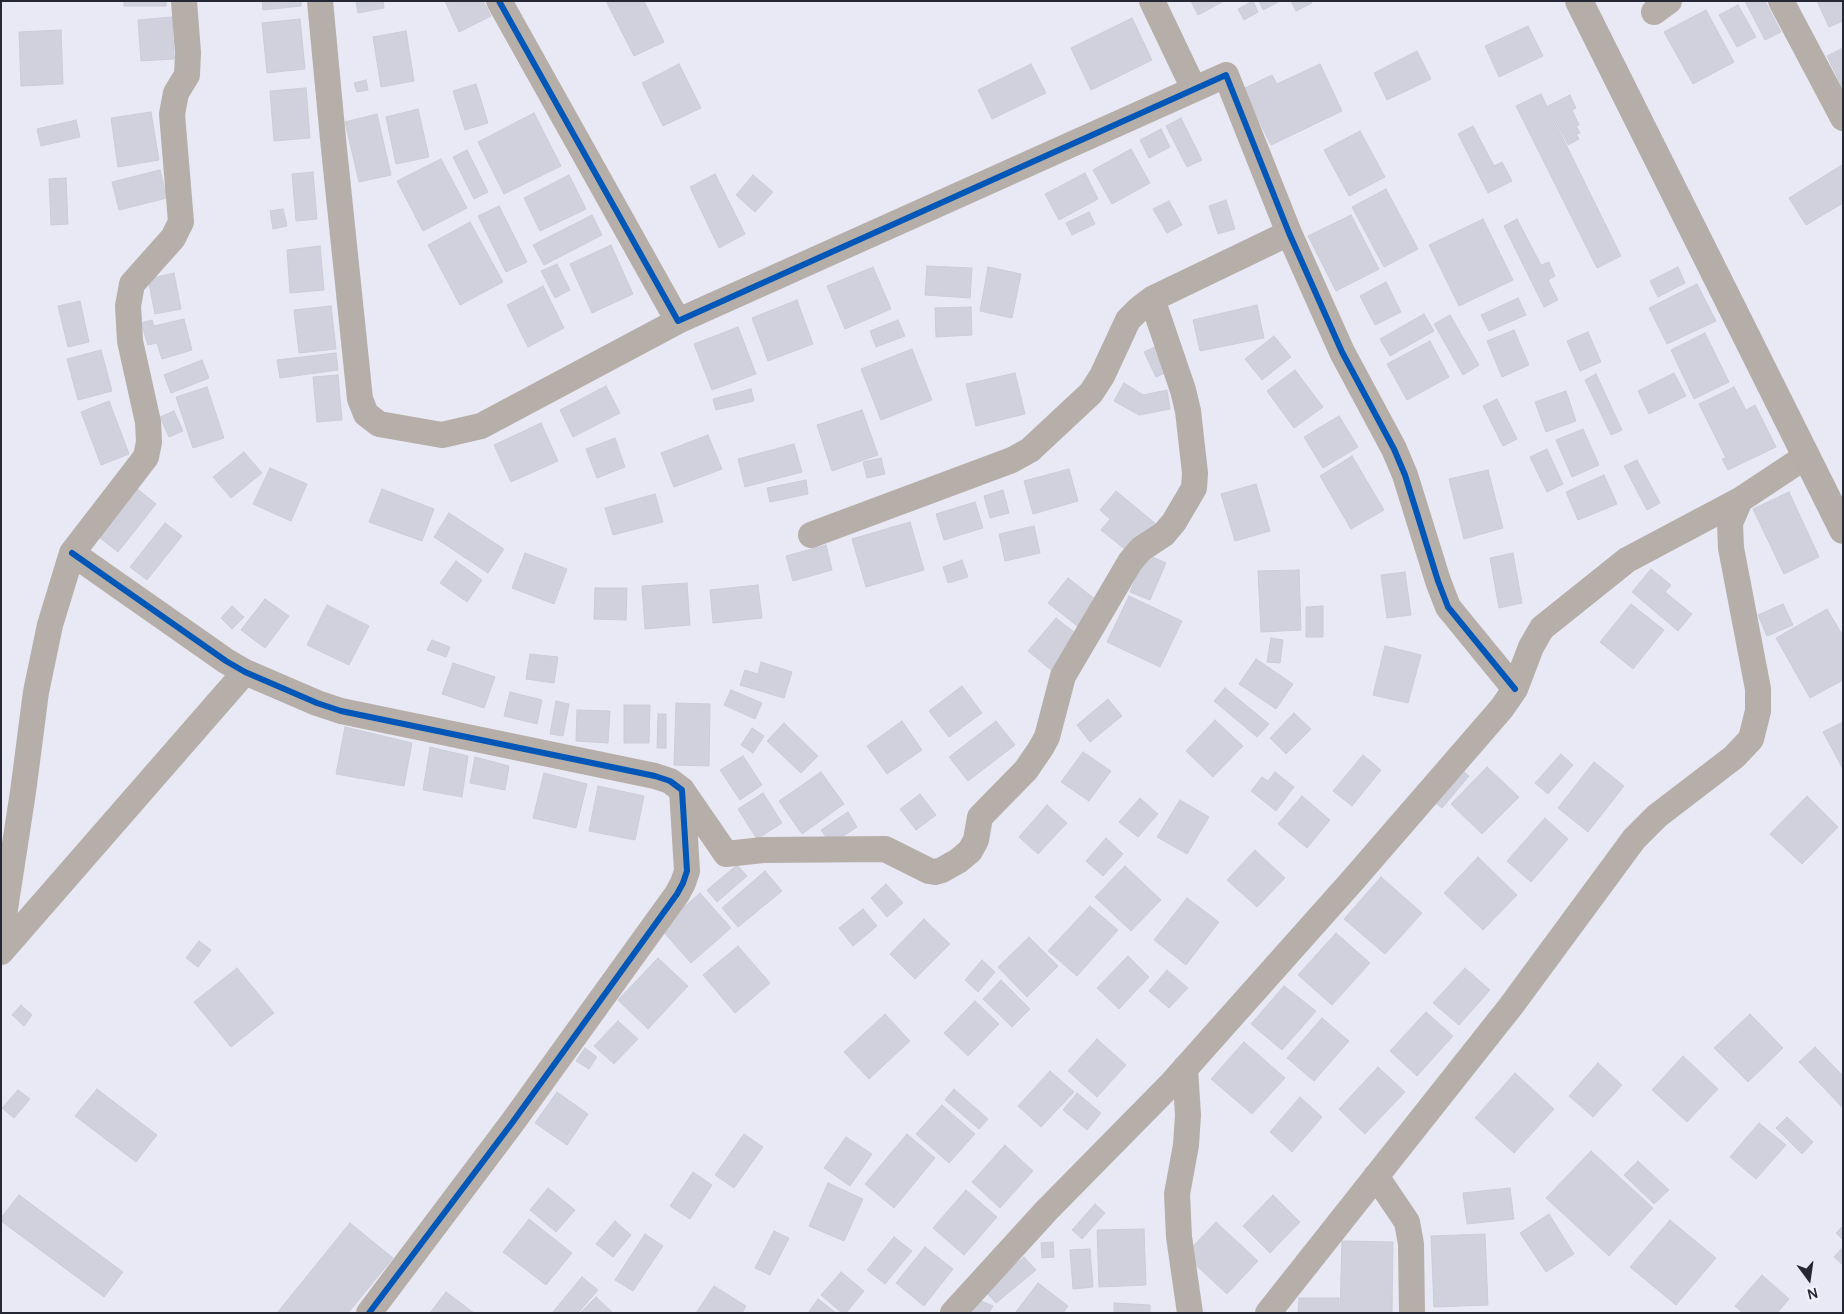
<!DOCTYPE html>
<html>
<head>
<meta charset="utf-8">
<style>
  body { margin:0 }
  #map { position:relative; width:1844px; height:1314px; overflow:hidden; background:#e8e9f5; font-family:Manrope,sans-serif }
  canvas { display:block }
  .frame { position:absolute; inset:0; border:2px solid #262734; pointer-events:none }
  .north { position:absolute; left:1784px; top:1254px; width:50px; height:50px; -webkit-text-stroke:4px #f2f3fa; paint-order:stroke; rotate:166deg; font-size:14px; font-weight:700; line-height:20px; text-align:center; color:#262734 }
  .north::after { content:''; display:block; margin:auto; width:18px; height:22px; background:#262734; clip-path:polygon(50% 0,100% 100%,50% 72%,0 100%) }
</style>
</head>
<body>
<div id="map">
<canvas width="1844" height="1314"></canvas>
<div class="frame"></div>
<div class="north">N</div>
</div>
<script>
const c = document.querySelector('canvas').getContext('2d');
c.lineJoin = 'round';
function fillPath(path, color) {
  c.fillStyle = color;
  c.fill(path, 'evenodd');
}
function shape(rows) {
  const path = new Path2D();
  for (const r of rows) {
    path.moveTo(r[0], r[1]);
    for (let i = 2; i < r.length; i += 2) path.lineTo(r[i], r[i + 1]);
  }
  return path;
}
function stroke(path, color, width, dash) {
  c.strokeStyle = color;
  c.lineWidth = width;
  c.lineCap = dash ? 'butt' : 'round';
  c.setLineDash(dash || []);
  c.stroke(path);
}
const building = shape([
  [124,1,166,1,166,6,124,6,124,1],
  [262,1,301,1,301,6,263,10,262,1],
  [356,1,383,1,384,8,358,13,356,1],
  [445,1,483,1,491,16,459,32,445,1],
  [606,1,644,1,664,42,634,56,606,1],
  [1191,1,1224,1,1198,15,1191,1],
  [1253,1,1258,12,1244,20,1238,9,1253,1],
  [1259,1,1280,1,1263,10,1259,1],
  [1291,1,1311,1,1312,3,1296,11,1291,1],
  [1745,1,1765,1,1781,32,1765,40,1745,1],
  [1817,1,1843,1,1843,21,1829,27,1817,1],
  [1738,5,1756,37,1737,47,1719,15,1738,5],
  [1706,10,1734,62,1693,84,1664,32,1706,10],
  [172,17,174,59,141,61,138,20,172,17],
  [1132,18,1152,60,1091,90,1071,48,1132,18],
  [300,19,305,69,267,73,262,23,300,19],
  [1528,26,1543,56,1499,77,1485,46,1528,26],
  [61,30,63,84,21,86,19,32,61,30],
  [406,31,414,81,381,87,373,37,406,31],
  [1843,48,1843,86,1842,87,1827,56,1843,48],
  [1417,51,1431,79,1387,100,1374,73,1417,51],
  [679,64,701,108,663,126,642,83,679,64],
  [1031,64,1046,93,992,119,978,90,1031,64],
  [1320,64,1342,111,1271,145,1243,89,1272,75,1277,84,1320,64],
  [366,80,368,90,357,92,354,83,366,80],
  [476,84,488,123,465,130,453,91,476,84],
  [306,88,310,138,274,141,270,91,306,88],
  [1541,94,1621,256,1597,268,1516,106,1541,94],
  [1570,95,1576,108,1572,110,1579,125,1576,126,1580,133,1576,134,1579,139,1568,145,1548,106,1570,95],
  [418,109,429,157,396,164,386,117,418,109],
  [151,112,159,160,118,167,111,118,151,112],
  [534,113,561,166,504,194,478,142,534,113],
  [377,114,391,175,359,182,345,122,377,114],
  [1181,118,1202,160,1187,167,1166,126,1181,118],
  [76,120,80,137,41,146,37,129,76,120],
  [1473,126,1494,166,1502,162,1512,181,1488,193,1458,134,1473,126],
  [1161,129,1170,147,1149,158,1140,140,1161,129],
  [1360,131,1385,177,1349,196,1324,150,1360,131],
  [1131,149,1150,183,1112,204,1093,170,1131,149],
  [467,150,488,192,474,199,453,157,467,150],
  [441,159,467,208,423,231,397,181,441,159],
  [1842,165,1843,203,1806,225,1789,198,1842,165],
  [160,170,167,198,119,210,112,182,160,170],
  [313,172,317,219,296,221,292,174,313,172],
  [1085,173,1098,199,1059,220,1045,194,1085,173],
  [715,174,745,234,719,248,690,187,715,174],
  [569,175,586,209,540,231,524,198,569,175],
  [753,175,773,192,755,212,736,195,753,175],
  [66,178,68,224,51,225,49,179,66,178],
  [1386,189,1418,249,1384,267,1352,207,1386,189],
  [1226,200,1235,229,1218,234,1209,206,1226,200],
  [1169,201,1182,225,1167,233,1153,209,1169,201],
  [499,206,527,262,506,272,478,216,499,206],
  [283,209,287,226,273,229,270,211,283,209],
  [1089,212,1095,224,1072,235,1066,223,1089,212],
  [592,215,602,235,544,265,533,245,592,215],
  [1351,215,1379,269,1336,291,1308,236,1351,215],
  [1483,219,1513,280,1459,306,1429,245,1483,219],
  [1517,219,1541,265,1549,262,1555,276,1548,280,1558,300,1544,307,1504,226,1517,219],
  [470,222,503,282,460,305,428,245,470,222],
  [611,245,633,294,592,313,570,264,611,245],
  [320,246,324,290,290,293,287,250,320,246],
  [557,264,570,290,555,298,541,271,557,264],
  [927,266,972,268,970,298,925,295,927,266],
  [873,267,891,309,845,329,827,286,873,267],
  [988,267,1021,274,1012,318,980,311,988,267],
  [1678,267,1685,283,1658,297,1650,281,1678,267],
  [174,273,181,309,155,314,148,279,174,273],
  [1386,282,1401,312,1375,325,1360,296,1386,282],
  [1697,284,1716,321,1667,344,1649,308,1697,284],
  [543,286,564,328,528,347,507,305,543,286],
  [1518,298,1526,315,1489,331,1481,315,1518,298],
  [797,300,813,344,768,361,752,318,797,300],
  [80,301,89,342,68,347,58,306,80,301],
  [1257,305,1264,338,1200,351,1193,320,1257,305],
  [331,306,336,349,299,353,294,310,331,306],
  [971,307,972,335,936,337,935,308,971,307],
  [1424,314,1434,331,1390,356,1380,339,1424,314],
  [1450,315,1479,365,1463,375,1434,324,1450,315],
  [184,319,192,350,162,359,157,343,148,345,141,323,152,320,154,326,184,319],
  [898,320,905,336,876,347,870,331,898,320],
  [738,327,756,374,712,390,694,344,738,327],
  [1514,330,1529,365,1502,377,1487,341,1514,330],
  [1588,332,1601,362,1580,371,1567,341,1588,332],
  [1705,333,1729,382,1694,399,1671,350,1705,333],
  [1274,336,1291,357,1262,380,1245,359,1274,336],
  [1430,341,1449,377,1407,400,1387,364,1430,341],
  [1155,347,1167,372,1156,377,1144,352,1155,347],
  [912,349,932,400,881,420,861,369,912,349],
  [101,350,112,391,78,400,67,359,101,350],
  [336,353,338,370,280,378,277,360,336,353],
  [202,360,209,378,171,393,164,375,202,360],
  [1295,370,1323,407,1294,428,1267,391,1295,370],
  [1015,373,1025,414,976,426,966,384,1015,373],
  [1674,373,1686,396,1649,414,1638,391,1674,373],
  [1596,374,1622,430,1611,435,1585,380,1596,374],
  [338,375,342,420,317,422,313,377,338,375],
  [1124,383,1143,395,1167,390,1170,409,1139,415,1114,401,1124,383],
  [606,386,620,413,573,437,560,410,606,386],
  [207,387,224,438,193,448,176,397,207,387],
  [1734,387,1746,410,1755,405,1776,447,1728,470,1722,459,1726,458,1699,404,1734,387],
  [751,389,754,401,716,410,713,399,751,389],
  [1566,391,1576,421,1546,432,1535,402,1566,391],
  [1497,399,1517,439,1503,446,1483,406,1497,399],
  [109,401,129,454,101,465,81,412,109,401],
  [862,410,878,455,832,471,817,425,862,410],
  [174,411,183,431,169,437,160,417,174,411],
  [1339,416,1358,447,1323,468,1304,437,1339,416],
  [541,423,558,461,511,482,494,445,541,423],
  [1583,429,1599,465,1572,477,1556,440,1583,429],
  [708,435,722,469,674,487,661,453,708,435],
  [615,438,625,467,597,478,586,449,615,438],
  [794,444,802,472,745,487,738,459,794,444],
  [1547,449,1563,484,1547,492,1530,457,1547,449],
  [244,452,262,473,231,498,213,477,244,452],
  [1352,456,1384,510,1351,529,1320,476,1352,456],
  [881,458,885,474,867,478,863,462,881,458],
  [1637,460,1660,503,1647,510,1624,466,1637,460],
  [270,468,307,484,291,521,253,504,270,468],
  [1069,469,1078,501,1033,514,1024,481,1069,469],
  [1488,470,1503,528,1464,539,1449,479,1488,470],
  [1604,475,1617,504,1578,520,1566,492,1604,475],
  [806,480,808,494,770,502,767,488,806,480],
  [130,483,156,504,118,552,91,531,130,483],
  [1256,484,1270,531,1235,541,1221,494,1256,484],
  [382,489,434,509,422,541,369,522,382,489],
  [1003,490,1009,513,990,518,984,496,1003,490],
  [1116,491,1156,524,1132,555,1101,530,1110,519,1100,510,1116,491],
  [1789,492,1819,557,1784,574,1753,509,1789,492],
  [655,494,663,522,613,535,605,508,655,494],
  [975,502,983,528,944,540,936,514,975,502],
  [449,513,504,549,488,573,434,537,449,513],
  [910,522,924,570,866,587,852,539,910,522],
  [165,523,182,536,147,580,130,567,165,523],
  [1034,526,1040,553,1005,561,999,534,1034,526],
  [826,545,832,570,793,581,786,556,826,545],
  [525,553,567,569,554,604,512,588,525,553],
  [1513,553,1522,603,1499,608,1490,558,1513,553],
  [1146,554,1166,563,1150,600,1130,592,1146,554],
  [962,560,968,577,948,583,943,567,962,560],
  [456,561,482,580,467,602,440,583,456,561],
  [1651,569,1671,585,1665,592,1692,614,1678,631,1632,592,1651,569],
  [1299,570,1301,630,1261,632,1258,571,1299,570],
  [1405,572,1411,615,1387,618,1381,575,1405,572],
  [1068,578,1100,603,1080,628,1048,603,1068,578],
  [687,583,690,625,645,629,642,586,687,583],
  [758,585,762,618,713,623,710,590,758,585],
  [595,588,627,588,626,620,594,619,595,588],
  [1129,596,1182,621,1160,667,1107,642,1129,596],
  [265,599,289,616,265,648,241,630,265,599],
  [1631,604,1664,630,1633,669,1600,642,1631,604],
  [1783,604,1793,625,1767,636,1758,615,1783,604],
  [327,605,369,626,349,665,307,645,327,605],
  [232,606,244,617,232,629,221,618,232,606],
  [1323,606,1323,637,1306,637,1306,607,1323,606],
  [1827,609,1843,636,1843,680,1810,698,1776,638,1827,609],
  [1056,618,1079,636,1051,670,1028,651,1056,618],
  [1271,638,1283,640,1280,663,1267,662,1271,638],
  [432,640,450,647,446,657,427,650,432,640],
  [1385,646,1421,655,1408,703,1373,695,1385,646],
  [530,654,558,657,554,683,526,679,530,654],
  [1256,659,1293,684,1276,709,1239,684,1256,659],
  [761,662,792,672,784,698,740,685,745,670,758,674,761,662],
  [453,663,495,677,484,708,442,694,453,663],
  [962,686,982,713,949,737,929,711,962,686],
  [1225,688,1269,724,1257,737,1214,701,1225,688],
  [731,690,762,703,755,719,724,705,731,690],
  [510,692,542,700,537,724,504,716,510,692],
  [1108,699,1122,716,1090,742,1077,725,1108,699],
  [556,701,569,704,563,736,550,734,556,701],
  [676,703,710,704,709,766,674,765,676,703],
  [624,705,650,705,649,743,624,743,624,705],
  [577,710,610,711,608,743,576,741,577,710],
  [1294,713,1311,729,1286,754,1270,738,1294,713],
  [658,714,666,714,666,748,657,748,658,714],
  [1215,720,1243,746,1213,777,1186,751,1215,720],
  [902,721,922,750,887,774,867,746,902,721],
  [996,721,1015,745,968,781,949,757,996,721],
  [1843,722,1843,769,1823,732,1843,722],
  [784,723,818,756,801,773,767,741,784,723],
  [345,727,412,743,404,786,336,774,345,727],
  [752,728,764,736,753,753,741,745,752,728],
  [430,747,468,756,462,797,423,790,430,747],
  [1083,752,1111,771,1089,801,1061,782,1083,752],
  [1561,754,1573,765,1548,794,1535,783,1561,754],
  [1363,755,1381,770,1352,806,1333,791,1363,755],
  [743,756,762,785,740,800,720,770,743,756],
  [475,757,509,766,505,790,470,783,475,757],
  [1594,762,1624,786,1588,832,1558,808,1594,762],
  [1455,764,1469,776,1442,808,1428,797,1455,764],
  [1487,767,1519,797,1482,834,1451,804,1487,767],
  [821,772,844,804,802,834,779,801,821,772],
  [1275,772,1294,787,1276,811,1251,791,1262,777,1268,781,1275,772],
  [544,773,587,784,576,828,533,818,544,773],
  [598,786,644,796,635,840,589,831,598,786],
  [763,793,782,823,757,839,738,809,763,793],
  [920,794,936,815,916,830,900,809,920,794],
  [1302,796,1330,820,1307,848,1278,824,1302,796],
  [1807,796,1838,827,1802,864,1770,834,1807,796],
  [1140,798,1158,814,1138,837,1119,822,1140,798],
  [1180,800,1209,817,1187,854,1157,837,1180,800],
  [1047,805,1067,823,1038,854,1019,837,1047,805],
  [848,812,857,827,831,844,821,830,848,812],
  [1545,818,1568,839,1531,882,1507,861,1545,818],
  [1106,838,1123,854,1103,876,1086,861,1106,838],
  [1255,850,1285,878,1257,907,1227,880,1255,850],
  [1478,857,1517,895,1483,930,1444,893,1478,857],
  [737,865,747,876,717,902,707,890,737,865],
  [1125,866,1161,900,1131,931,1095,897,1125,866],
  [765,871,782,891,738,927,722,908,765,871],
  [1381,877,1422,913,1385,954,1344,919,1381,877],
  [886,884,903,903,887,917,871,898,886,884],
  [700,893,731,928,691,963,660,928,700,893],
  [1187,898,1219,922,1186,965,1154,940,1187,898],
  [1090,906,1118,930,1077,976,1048,951,1090,906],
  [863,909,877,926,853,946,839,928,863,909],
  [924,919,950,944,915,979,890,954,924,919],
  [1336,933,1370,963,1332,1005,1298,975,1336,933],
  [1029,937,1058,966,1027,997,998,967,1029,937],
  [199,941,211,950,198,967,186,958,199,941],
  [738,946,770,983,735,1013,703,975,738,946],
  [1128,956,1149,977,1119,1009,1097,988,1128,956],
  [658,958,688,986,648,1029,618,1000,658,958],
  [982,960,995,972,978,992,965,980,982,960],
  [237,968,274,1013,231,1047,194,1002,237,968],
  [1465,968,1490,990,1459,1025,1433,1003,1465,968],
  [1167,970,1188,988,1169,1008,1149,991,1167,970],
  [1001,980,1030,1009,1012,1027,983,999,1001,980],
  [1284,986,1316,1011,1282,1050,1251,1024,1284,986],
  [975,1001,999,1024,968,1056,944,1033,975,1001],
  [21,1005,32,1015,24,1026,12,1015,21,1005],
  [1426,1012,1453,1036,1417,1076,1390,1051,1426,1012],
  [885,1014,910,1041,869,1079,844,1052,885,1014],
  [1750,1014,1783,1048,1748,1082,1714,1048,1750,1014],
  [1322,1018,1349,1041,1314,1081,1287,1058,1322,1018],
  [618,1021,638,1039,614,1064,594,1046,618,1021],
  [1097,1039,1126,1065,1097,1097,1068,1071,1097,1039],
  [1244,1042,1285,1078,1252,1114,1211,1079,1244,1042],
  [1815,1047,1843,1076,1843,1108,1799,1062,1815,1047],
  [585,1048,597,1057,589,1069,576,1061,585,1048],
  [1683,1056,1718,1089,1687,1122,1652,1090,1683,1056],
  [1598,1063,1622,1085,1593,1117,1569,1096,1598,1063],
  [1378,1067,1405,1092,1365,1134,1339,1109,1378,1067],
  [1050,1071,1074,1092,1041,1127,1018,1106,1050,1071],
  [1515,1073,1554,1109,1514,1153,1475,1118,1515,1073],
  [97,1089,157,1135,136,1162,75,1116,97,1089],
  [954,1089,988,1119,979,1129,945,1100,954,1089],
  [18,1090,30,1099,14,1118,2,1108,18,1090],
  [557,1092,588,1114,567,1145,535,1123,557,1092],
  [1077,1093,1101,1113,1087,1130,1063,1110,1077,1093],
  [1300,1097,1322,1117,1292,1152,1270,1132,1300,1097],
  [942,1105,975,1134,949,1163,916,1134,942,1105],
  [1787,1117,1813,1142,1802,1154,1776,1128,1787,1117],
  [1759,1123,1786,1145,1756,1179,1730,1157,1759,1123],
  [744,1134,763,1147,734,1188,715,1175,744,1134],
  [907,1134,935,1158,894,1208,865,1184,907,1134],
  [846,1137,872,1154,850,1186,824,1168,846,1137],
  [1005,1145,1033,1171,1000,1208,972,1182,1005,1145],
  [1591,1151,1653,1208,1609,1256,1546,1198,1591,1151],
  [1638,1161,1669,1190,1654,1204,1624,1175,1638,1161],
  [693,1172,712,1185,690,1219,670,1206,693,1172],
  [828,1183,863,1199,844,1241,809,1226,828,1183],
  [548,1188,575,1210,556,1232,530,1210,548,1188],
  [1510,1188,1514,1219,1467,1224,1463,1193,1510,1188],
  [966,1190,997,1217,964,1255,933,1228,966,1190],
  [19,1195,123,1272,104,1297,1,1221,1,1218,19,1195],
  [1273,1195,1300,1222,1270,1253,1243,1226,1273,1195],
  [1095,1204,1105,1213,1082,1239,1072,1230,1095,1204],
  [1549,1214,1574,1254,1546,1272,1520,1233,1549,1214],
  [529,1219,572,1253,546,1285,503,1252,529,1219],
  [1670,1220,1716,1258,1676,1305,1630,1267,1670,1220],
  [615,1221,631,1235,613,1257,596,1244,615,1221],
  [1216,1222,1258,1261,1227,1294,1185,1255,1216,1222],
  [350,1223,393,1258,348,1313,277,1313,350,1223],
  [1843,1226,1843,1240,1836,1233,1843,1226],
  [1144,1229,1146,1285,1099,1287,1097,1230,1144,1229],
  [774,1231,789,1238,770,1275,755,1268,774,1231],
  [645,1234,663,1246,633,1291,615,1280,645,1234],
  [1485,1234,1488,1305,1434,1307,1431,1236,1485,1234],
  [894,1237,912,1251,885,1284,867,1270,894,1237],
  [1342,1241,1393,1242,1392,1313,1340,1313,1342,1241],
  [1053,1242,1054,1257,1042,1258,1041,1243,1053,1242],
  [925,1247,953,1269,924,1306,896,1283,925,1247],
  [1843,1247,1843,1265,1834,1257,1843,1247],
  [1090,1249,1093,1287,1073,1289,1070,1250,1090,1249],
  [1024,1257,1036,1270,996,1303,985,1291,1024,1257],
  [841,1272,864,1291,846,1313,842,1313,821,1295,841,1272],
  [1762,1275,1789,1299,1777,1313,1743,1313,1735,1306,1762,1275],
  [582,1277,598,1290,578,1313,552,1313,582,1277],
  [1038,1283,1068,1306,1063,1313,1015,1313,1038,1283],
  [714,1286,746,1306,742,1313,696,1313,714,1286],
  [446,1292,474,1313,430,1313,446,1292],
  [596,1297,613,1313,580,1313,596,1297],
  [974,1298,993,1306,989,1313,968,1313,974,1298],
  [1299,1298,1339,1298,1339,1313,1298,1313,1299,1298],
  [818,1299,836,1313,808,1313,818,1299],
  [1114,1303,1150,1305,1150,1313,1114,1313,1114,1303]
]);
const street = shape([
  [320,1,333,139,360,399,366,414,379,424,442,435,481,426,678,321],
  [499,1,678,321,1226,75,1289,233,1342,352,1394,449,1405,475,1438,581,1448,607,1515,689],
  [1152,1,1194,89],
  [1781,1,1843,118],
  [1654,12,1669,1],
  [811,535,1012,460,1030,450,1091,393,1102,376,1128,320,1139,309,1152,299,1289,233],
  [72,553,226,661,245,672,317,703,341,711,655,776,670,781,682,790,687,871,683,883,677,894,512,1123,369,1313],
  [682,790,726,854,763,850,885,849,929,871,935,872,942,870,958,861,970,851,976,840,980,817,1026,770,1041,748,1047,737,1063,676,1130,562,1141,549,1164,534,1174,522,1194,488,1195,473,1188,411,1183,390,1152,299],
  [1,935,23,792,36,692,50,625,72,553,146,457,149,442,148,422,130,341,128,306,132,284,173,238,181,222,172,114,176,93,187,75,188,53,184,1],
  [1,952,245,672],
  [1185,1068,1188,1115,1186,1145,1177,1194,1179,1237,1190,1313],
  [1376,1176,1407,1222,1411,1244,1412,1313],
  [953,1313,1047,1210,1173,1082,1353,880,1502,708,1515,689,1531,647,1542,628,1627,560,1740,500],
  [1268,1313,1511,1006,1634,839,1657,816,1734,757,1751,739,1758,711,1758,689,1731,548,1730,523,1740,500,1805,457]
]);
const secondary = shape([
  [1579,1,1843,530]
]);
const cycleway = shape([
  [499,1,678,321,1226,75,1289,233,1342,352,1394,449,1405,475,1438,581,1448,607,1515,689],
  [72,553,226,661,245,672,317,703,341,711,655,776,670,781,682,790,687,871,683,883,677,894,512,1123,369,1313]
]);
fillPath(building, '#d0d1dd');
stroke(building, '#cbccd8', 1);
stroke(street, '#b6aea8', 26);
stroke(secondary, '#b5ada8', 28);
stroke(cycleway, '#0057b8', 6);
</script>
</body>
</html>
